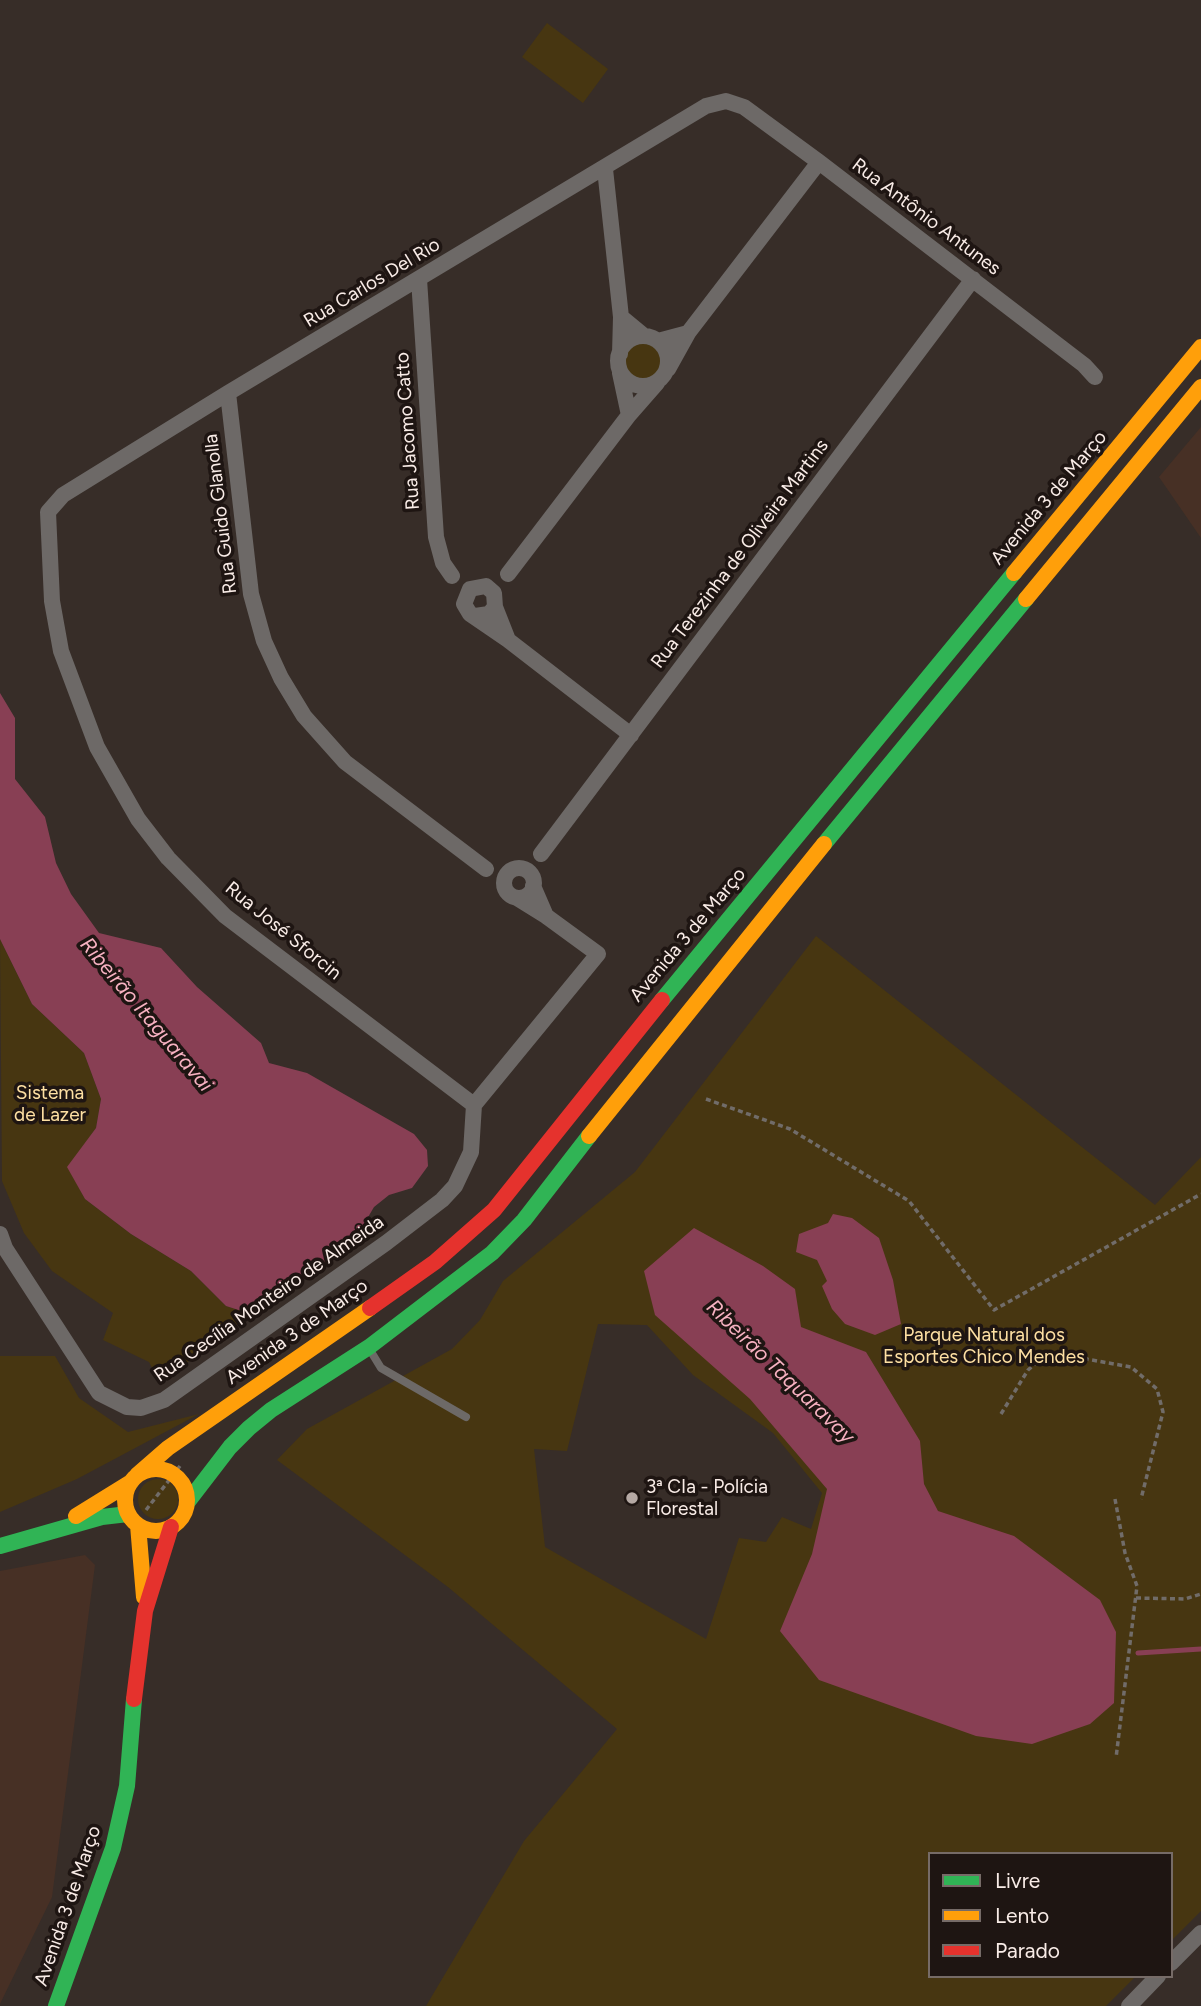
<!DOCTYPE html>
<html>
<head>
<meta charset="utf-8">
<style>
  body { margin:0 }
  #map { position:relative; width:1201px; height:2006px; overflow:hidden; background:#372d28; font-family:Figtree,sans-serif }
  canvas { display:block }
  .legend { position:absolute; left:928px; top:1852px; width:245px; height:126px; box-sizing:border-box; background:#1e1512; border:2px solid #766b67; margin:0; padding:9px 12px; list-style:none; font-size:21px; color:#f9ece7 }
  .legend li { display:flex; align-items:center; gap:14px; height:35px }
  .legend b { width:35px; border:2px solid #766b67 }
</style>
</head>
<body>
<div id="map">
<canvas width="1201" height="2006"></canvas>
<ul class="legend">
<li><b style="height:9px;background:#30b455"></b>Livre</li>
<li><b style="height:9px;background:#ff9f0a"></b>Lento</li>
<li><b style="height:9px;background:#e5322d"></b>Parado</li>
</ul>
</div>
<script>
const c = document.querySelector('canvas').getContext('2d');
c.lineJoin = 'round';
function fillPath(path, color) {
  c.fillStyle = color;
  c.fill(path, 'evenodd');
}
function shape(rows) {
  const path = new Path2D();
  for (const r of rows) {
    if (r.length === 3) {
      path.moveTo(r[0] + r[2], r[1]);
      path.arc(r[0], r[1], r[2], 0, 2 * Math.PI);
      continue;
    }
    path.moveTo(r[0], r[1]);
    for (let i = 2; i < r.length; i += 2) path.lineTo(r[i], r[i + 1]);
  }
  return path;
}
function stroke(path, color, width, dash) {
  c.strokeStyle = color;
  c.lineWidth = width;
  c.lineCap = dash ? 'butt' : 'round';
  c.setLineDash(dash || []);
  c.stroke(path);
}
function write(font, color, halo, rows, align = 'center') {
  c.font = font + ' Figtree,sans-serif';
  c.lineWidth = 7;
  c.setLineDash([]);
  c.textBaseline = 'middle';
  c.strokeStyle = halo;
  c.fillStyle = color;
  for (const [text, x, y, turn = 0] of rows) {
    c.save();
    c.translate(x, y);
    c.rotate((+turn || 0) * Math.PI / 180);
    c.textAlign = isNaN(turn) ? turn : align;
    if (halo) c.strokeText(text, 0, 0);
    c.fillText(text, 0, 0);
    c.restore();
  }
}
const built = shape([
  [1201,427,1201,538,1159,477],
  [85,1555,95,1565,52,1897,0,2004,0,1571]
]);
const green = shape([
  [547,23,608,69,583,103,522,57],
  [643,361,20],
  [816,936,1155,1205,1201,1157,1201,1911,1171,1941,1171,1854,930,1854,930,1976,1136,1976,1106,2006,426,2006,524,1841,617,1729,448,1587,277,1460,307,1429,452,1349,480,1320,503,1281,635,1172],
  [598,1324,647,1325,693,1375,773,1433,822,1493,811,1529,782,1517,766,1542,739,1538,706,1639,545,1547,534,1449,567,1451],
  [0,939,32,1004,84,1053,101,1099,96,1128,68,1167,85,1199,131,1234,191,1271,226,1306,251,1314,160,1383,149,1362,103,1340,113,1313,52,1271,24,1233,2,1181],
  [0,1356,55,1356,79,1398,128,1432,199,1414,77,1479,0,1512],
  [158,1499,20]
]);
const water = shape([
  [0,693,15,718,15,779,45,817,56,863,71,894,99,933,161,948,197,987,261,1043,269,1063,307,1073,414,1134,427,1150,428,1166,412,1188,389,1195,374,1207,357,1236,317,1270,251,1314,226,1306,191,1271,131,1234,85,1199,67,1167,96,1128,101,1099,84,1053,32,1004,0,939],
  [833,1214,852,1218,879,1238,893,1280,901,1324,875,1335,845,1324,832,1309,822,1286,827,1281,817,1260,796,1252,799,1234,828,1223],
  [694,1228,763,1266,795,1289,801,1327,866,1352,920,1441,924,1484,938,1511,1014,1536,1100,1600,1116,1632,1114,1703,1090,1724,1032,1744,976,1736,819,1680,780,1631,812,1554,827,1489,750,1399,655,1315,644,1271]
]);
const stream = shape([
  [1138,1653,1201,1649]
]);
const path = shape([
  [706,1099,790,1129,909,1201,994,1310,1201,1194],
  [1001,1414,1028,1370,1036,1363,1059,1358,1086,1359,1131,1367,1157,1389,1163,1412,1141,1499],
  [1115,1499,1125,1553,1137,1586,1116,1758],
  [146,1510,180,1466],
  [1136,1598,1185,1599,1201,1594]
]);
const lane = shape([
  [370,1350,381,1368,466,1417]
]);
const street = shape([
  [605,169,621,317],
  [419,279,436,537,443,563,452,576],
  [688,333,819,162],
  [643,361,25],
  [658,341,688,333,668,369],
  [620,354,621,317,644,336],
  [620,373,629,415,657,383],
  [228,393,251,594,264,641,281,678,304,716,345,762,486,869],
  [508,574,629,415],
  [475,616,489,614,495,607,494,593,486,586,470,589,464,604,470,614,508,640,495,607],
  [508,640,631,735],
  [541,854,973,279],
  [519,883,15],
  [517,898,546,916,533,886],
  [474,1105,225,916,168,858,138,819,97,747,61,651,52,601,48,512,63,495,228,393,706,106,726,101,744,107,819,162,1084,365,1095,377],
  [0,1234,5,1248,99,1393,127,1407,141,1408,164,1400,386,1243,442,1200,455,1186,471,1152,474,1105,598,954,546,916],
  [1171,1963,1201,1933],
  [1129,2006,1158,1976]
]);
const fast = shape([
  [824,844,1026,599],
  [662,1000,1014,573],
  [187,1503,230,1447,249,1428,271,1410,369,1347,492,1253,524,1220,589,1136],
  [0,1546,102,1517,128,1514],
  [56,2006,113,1848,127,1786,134,1699]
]);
const slow = shape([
  [1014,573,1201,347],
  [1026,599,1201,387],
  [589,1136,824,844],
  [156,1500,31],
  [137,1475,168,1448,370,1308],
  [76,1516,131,1482],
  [138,1525,144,1597]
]);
const jam = shape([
  [370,1308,435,1262,494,1210,662,1000],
  [134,1699,145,1611,171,1527]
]);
const markers = [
  [632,1498,7,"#b5a9a4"]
];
const streetNames = [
  ["Rua Antônio Antunes",926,217,37],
  ["Rua Carlos Del Rio",372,283,-31],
  ["Rua Jacomo Catto",408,431,-94],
  ["Avenida 3 de Março",1049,498,-50],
  ["Rua Guido Glanolla",221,514,-97],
  ["Rua Terezinha de Oliveira Martins",740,554,-53],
  ["Rua José Sforcin",283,931,39],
  ["Avenida 3 de Março",688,935,-50],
  ["Rua Cecília Monteiro de Almeida",269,1299,-35],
  ["Avenida 3 de Março",297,1332,-35],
  ["Avenida 3 de Março",68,1906,-71]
];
const parkNames = [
  ["Sistema",50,1093],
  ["de Lazer",50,1115],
  ["Parque Natural dos",984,1335],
  ["Esportes Chico Mendes",984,1357]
];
const poiNames = [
  ["3ª CIa - Polícia",646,1487],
  ["Florestal",646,1509]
];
const waterNames = [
  ["Ribeirão Itaguaravai",146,1015,50],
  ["Ribeirão Taquaravay",780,1372,44]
];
fillPath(built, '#473025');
fillPath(green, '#473611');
fillPath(water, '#883f54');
stroke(stream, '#883f54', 5);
stroke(path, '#716c69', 3.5, [5, 3.5]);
stroke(lane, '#6d6967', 8);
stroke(street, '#6d6967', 16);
stroke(fast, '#30b455', 16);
stroke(slow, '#ff9f0a', 16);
stroke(jam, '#e5322d', 16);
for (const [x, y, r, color] of markers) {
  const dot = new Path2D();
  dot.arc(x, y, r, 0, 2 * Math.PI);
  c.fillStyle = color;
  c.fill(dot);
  stroke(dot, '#1e1512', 2.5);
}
write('19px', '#f9ece7', '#1e1512', streetNames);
write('19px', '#fee0a3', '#1e1512', parkNames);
write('19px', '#f9ece7', '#1e1512', poiNames, 'left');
write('italic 21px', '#f7b1c1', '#1e1512', waterNames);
</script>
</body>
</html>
